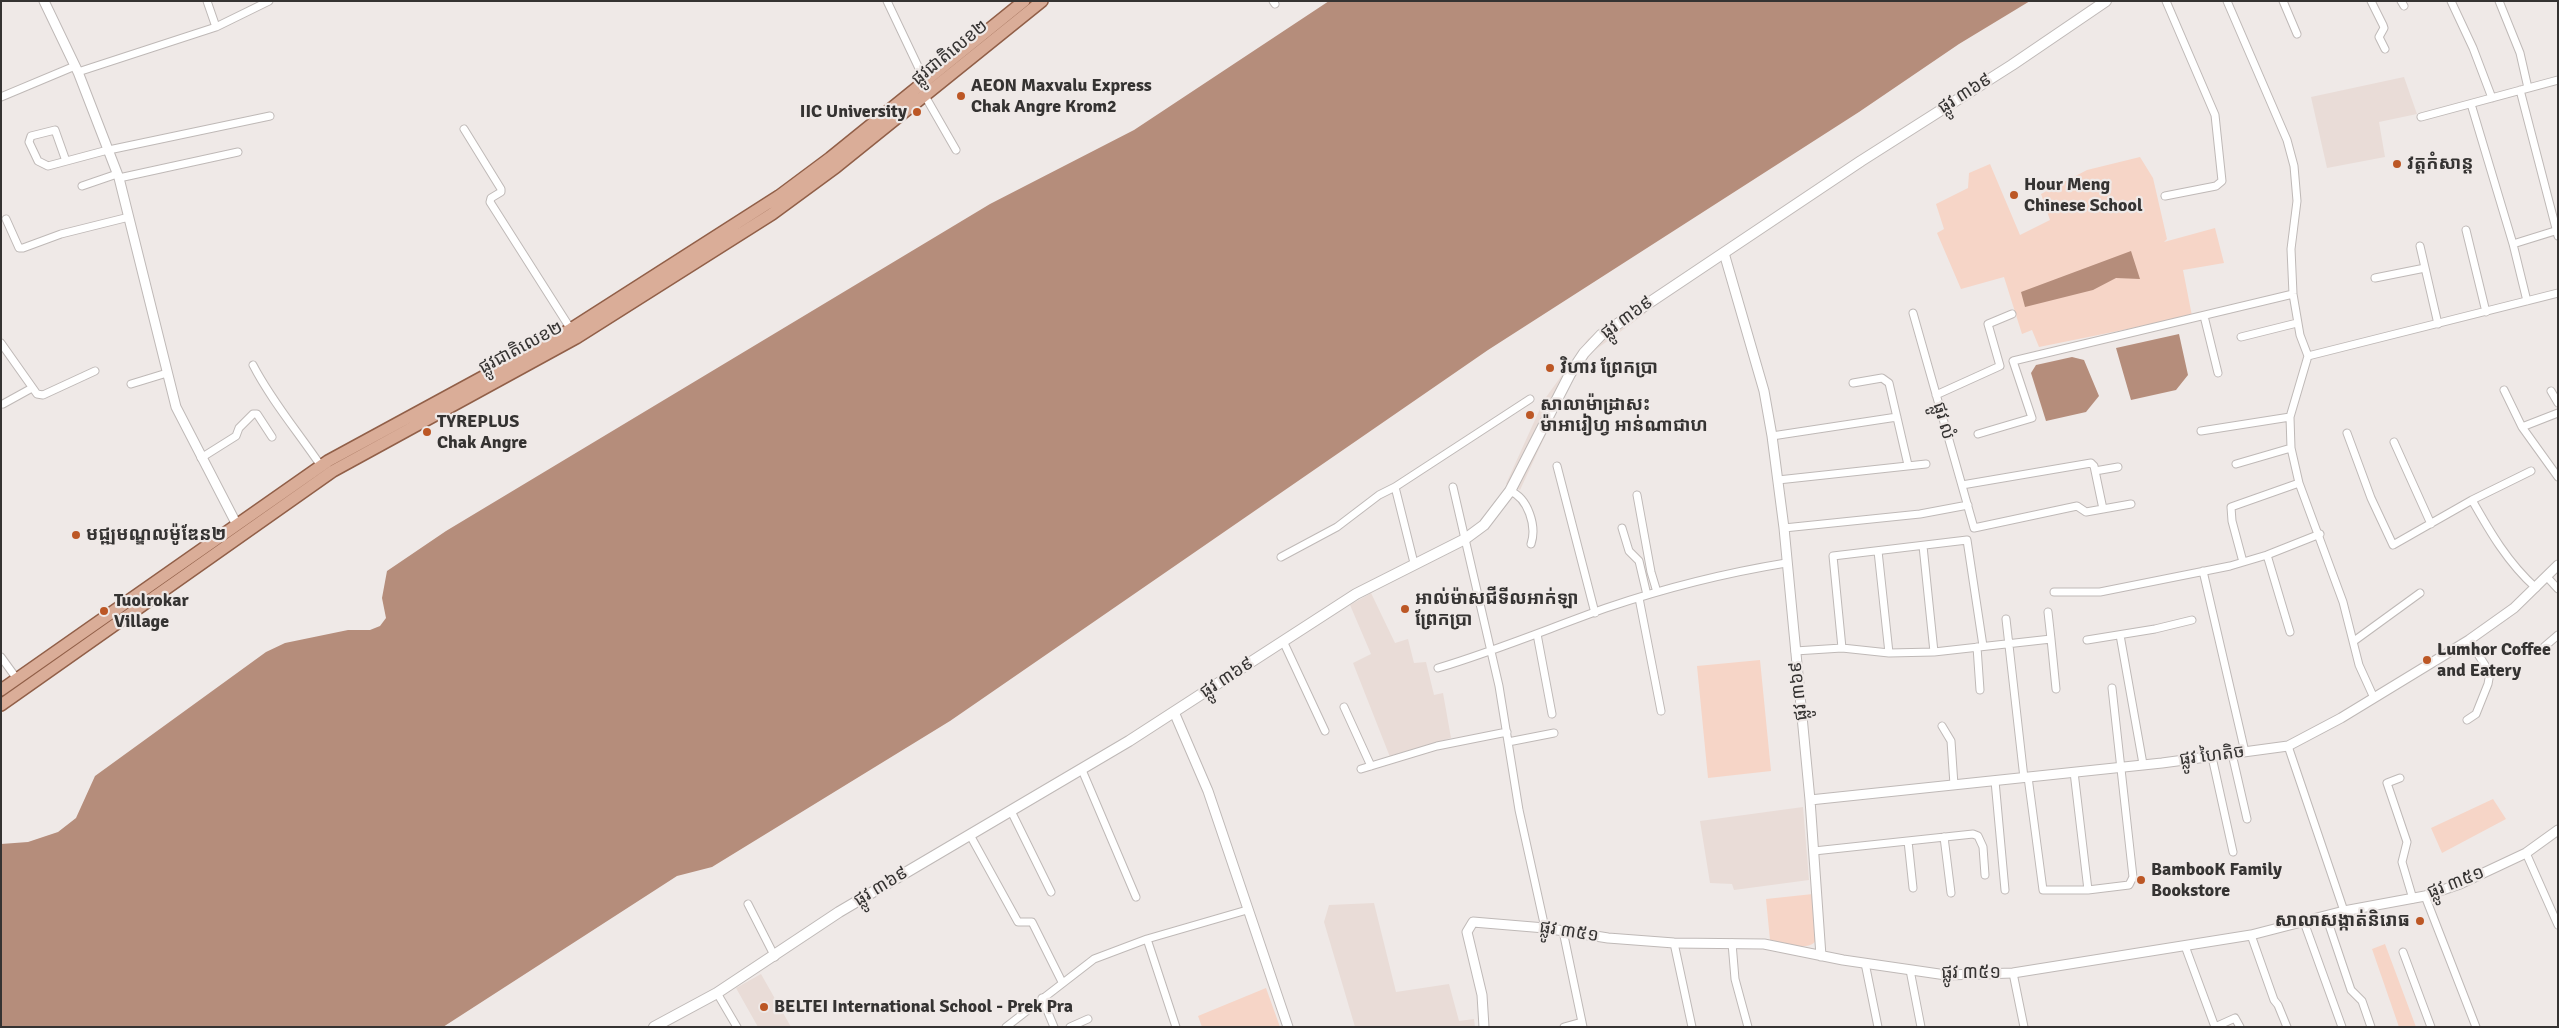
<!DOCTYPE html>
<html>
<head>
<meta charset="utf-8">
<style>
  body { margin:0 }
  #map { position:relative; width:2559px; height:1028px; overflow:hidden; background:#efe9e7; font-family:Signika,sans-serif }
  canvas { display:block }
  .frame { position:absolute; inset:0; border:2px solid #353332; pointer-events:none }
</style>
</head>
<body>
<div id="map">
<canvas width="2559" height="1028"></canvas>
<div class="frame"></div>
</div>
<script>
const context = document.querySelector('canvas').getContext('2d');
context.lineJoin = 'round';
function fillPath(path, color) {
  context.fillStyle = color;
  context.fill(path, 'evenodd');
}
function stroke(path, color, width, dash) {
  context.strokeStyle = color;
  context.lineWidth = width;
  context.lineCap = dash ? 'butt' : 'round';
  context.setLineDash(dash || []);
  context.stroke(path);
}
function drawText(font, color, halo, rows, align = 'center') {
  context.font = font + ' Signika,"Noto Sans Khmer",sans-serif';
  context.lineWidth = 4.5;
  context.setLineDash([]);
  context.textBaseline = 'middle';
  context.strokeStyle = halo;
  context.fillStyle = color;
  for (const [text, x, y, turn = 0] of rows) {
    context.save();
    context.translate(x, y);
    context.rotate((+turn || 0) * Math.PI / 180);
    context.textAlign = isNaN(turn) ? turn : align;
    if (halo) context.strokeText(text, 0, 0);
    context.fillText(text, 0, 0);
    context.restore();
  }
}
const built = new Path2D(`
  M 2404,77 L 2417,114 L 2379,122 L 2385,157 L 2327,168 L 2311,97 Z
  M 1638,301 L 1646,313 L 1591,353 L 1565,393 L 1520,490 L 1506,484 L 1544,400 L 1588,339 Z
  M 1371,593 L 1395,643 L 1408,639 L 1414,663 L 1426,662 L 1434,695 L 1443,693 L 1451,738 L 1390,757 L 1353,663 L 1371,654 L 1350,605 Z
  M 1803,807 L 1809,880 L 1734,890 L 1732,884 L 1710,883 L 1700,821 Z
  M 1374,903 L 1396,992 L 1449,984 L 1459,1021 L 1474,1019 L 1475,1027 L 1355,1027 L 1324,922 L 1329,905 Z
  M 761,974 L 791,1027 L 758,1027 L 736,988 Z`);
const green = new Path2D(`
  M 2140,157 L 2153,178 L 2167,239 L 2164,242 L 2215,228 L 2224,263 L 2183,270 L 2192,316 L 2039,347 L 2032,330 L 2022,334 L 2004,277 L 1961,289 L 1937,233 L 1944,229 L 1936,204 L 1968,188 L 1969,173 L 1990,164 L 2020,235 L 2050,220 L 2041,194 L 2087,170 Z
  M 1760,660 L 1771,771 L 1708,778 L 1697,666 Z
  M 2493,799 L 2506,819 L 2442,853 L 2431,828 Z
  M 1813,894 L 1816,941 C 1806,952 1784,943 1770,940 L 1766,899 Z
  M 2385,944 L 2416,1027 L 2399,1027 L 2372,949 Z
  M 1266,988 L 1280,1027 L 1202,1027 L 1198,1016 Z`);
const water = new Path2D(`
  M 1329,1 L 2030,1 L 1959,44 L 1859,112 L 1488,350 L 950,721 L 712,867 L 677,876 L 443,1027 L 1,1027 L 1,844 L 28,842 L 58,832 L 76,818 L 95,776 L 266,652 L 285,643 L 348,630 L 370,630 L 380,626 L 386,618 L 382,598 L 387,571 L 446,531 L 990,204 L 1134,130 Z
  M 2131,251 L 2140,279 L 2116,278 L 2093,290 L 2025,307 L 2021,292 Z
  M 2179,334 L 2188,375 L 2176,390 L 2131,400 L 2116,348 Z
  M 2072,357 L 2084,360 L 2099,396 L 2086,412 L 2046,421 L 2031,373 L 2036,365 Z`);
const minor = new Path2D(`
  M 207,1 L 216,27
  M 887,1 L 925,81
  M 1273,1 L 1275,4
  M 2227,1 L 2287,140 L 2294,166 L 2297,201 L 2291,249 L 2293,294 L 2300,335 L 2308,356 L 2290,417 L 2291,448 L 2299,483 L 2343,602 L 2359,665 L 2374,698
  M 2283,1 L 2297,34
  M 2371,1 L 2383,25 L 2384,28 L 2379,37 L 2385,49
  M 2401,1 L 2404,6
  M 2451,1 L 2473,48 L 2492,98
  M 2499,1 L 2520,53 L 2528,88
  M 78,72 L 216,27 L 269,1
  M 2520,90 L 2558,236
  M 925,96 L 956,150
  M 1,97 L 75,66
  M 2471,104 L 2513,244 L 2527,301
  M 2421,117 L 2558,80
  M 464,129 L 501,189 L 501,192 L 491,198 L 490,202 L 572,331
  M 66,161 L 55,130 L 31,136 L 29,142 L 38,161 L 48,166 L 104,151 L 270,116
  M 119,178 L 238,152
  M 82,186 L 117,174
  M 2165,196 L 2216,186 L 2222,181 L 2215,115 L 2166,1
  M 6,219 L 19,248 L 23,248 L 61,234 L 129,217
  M 2466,230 L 2486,312
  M 2513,244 L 2558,230
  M 2420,246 L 2438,324
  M 2375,278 L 2425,268
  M 1913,313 L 1974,528 L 2077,506 L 2086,512 L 2131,504
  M 2204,316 L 2218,373
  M 2241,337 L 2297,323
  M 1,343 L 37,394 L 43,395 L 95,371
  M 2308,356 L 2558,293
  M 253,365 C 271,400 298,432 321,466
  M 1853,383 L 1882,378 L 1889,383 L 1908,465
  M 131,384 L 167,373
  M 2504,390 L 2522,427 L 2558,477
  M 2551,391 L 2558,403
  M 1936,395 L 2000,366 L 1988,324 L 2012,314
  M 3,404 L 32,388
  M 2522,427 L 2558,413
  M 2201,431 L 2290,417
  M 2347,433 L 2371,498 L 2393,545 L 2472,500
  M 1978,434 L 2032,418 L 2013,361 L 2293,294
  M 1772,436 L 1897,417
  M 2394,442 L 2431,524
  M 201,458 L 236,436 L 239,428 L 253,414 L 257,414 L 272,437
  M 2236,464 L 2291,448
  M 1557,466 L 1595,613
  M 2095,471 L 2118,467
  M 2531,471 L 2472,500 C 2490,532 2508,563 2536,588
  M 1778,480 L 1926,464
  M 1962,485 L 2091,463 L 2094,466 L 2103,509
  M 1395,487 L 1414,563
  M 1453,487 L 1499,686 L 1519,810 L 1545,928
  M 1510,491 C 1528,498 1537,526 1531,544
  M 1637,495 L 1651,572 L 1657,592
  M 1622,528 L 1629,551 L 1639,561 L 1647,595
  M 1784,528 L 1920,514 L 1968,505
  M 1923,546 L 1934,652
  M 1878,551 L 1889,653
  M 2267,555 L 2290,632
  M 1281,557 L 1337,527 L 1379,495 L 1395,487 L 1530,399
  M 2243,562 L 2232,521 L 2231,507 L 2299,483
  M 2203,571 L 2245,752
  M 2547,577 L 2558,589
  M 2054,592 L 2100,592 L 2230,566 L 2267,555 L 2320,534
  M 1639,598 L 1661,711
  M 2048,612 L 2051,639
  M 2006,619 L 2024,778
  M 1537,634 L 1552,714
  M 2120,635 L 2143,764
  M 2087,640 L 2155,629 L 2192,620
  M 1283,641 L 1325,731
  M 2354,641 L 2420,593
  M 1977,647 L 1980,690
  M 2544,647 L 2558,635
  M 1842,648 L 1833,556 L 1967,540 L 1983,646
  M 1795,651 L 1842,648 L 1889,653 L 1934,652 L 2051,639 L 2056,689
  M 1,657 L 17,679
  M 1438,668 C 1495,651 1550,628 1606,608 C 1665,588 1725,573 1786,563
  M 1344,707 L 1371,766
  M 2467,720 L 2476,714 L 2488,684 L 2490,673 L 2469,640
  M 1942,726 L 1951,741 L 1954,785
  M 1508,742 L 1554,733
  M 2288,746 L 2344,911
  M 2232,754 L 2247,819
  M 2212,757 L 2233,852
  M 1361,769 L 1437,746 L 1507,732
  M 1082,770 L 1136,897
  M 2074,772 L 2088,890
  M 2028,777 L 2043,890 L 2088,890 L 2129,885 L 2133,877 L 2112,688
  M 2400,778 L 2387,783 L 2407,842 L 2402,862 L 2413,899
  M 1995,781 L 2005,890
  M 1011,811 L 1051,892
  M 970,835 L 1018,922 L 1032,922 L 1062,982
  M 1944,837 L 1951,893
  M 1908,841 L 1913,888
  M 1814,851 L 1973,834 L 1978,836 L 1983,847 L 1985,875
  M 2526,853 L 2558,925
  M 2425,896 L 2476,1027
  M 748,904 L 775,957
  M 2326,916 L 2351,990 L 2362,1001 L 2371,1027
  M 2304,922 L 2342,1027
  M 1563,931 L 1583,1027
  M 2251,935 L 2274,1000 L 2278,1005 L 2287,1027
  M 1147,939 L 1176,1027
  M 1674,943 L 1692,1027
  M 1732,943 L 1735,979 L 1748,1027
  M 2185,946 L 2215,1027 L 2235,1018 L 2240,1027
  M 2403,952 L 2431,1027
  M 1865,963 L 1878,1027
  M 1910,970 L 1921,1027
  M 2013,973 L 2024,1027
  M 717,993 L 737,1027
  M 1042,998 L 1054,1027
  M 1006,1027 L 1094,959 L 1147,939 L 1247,910
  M 1070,1027 L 1088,1019
  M 1564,1027 L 1582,1022`);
const tertiary = new Path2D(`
  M 44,1 L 78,72 L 119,178 L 176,407 L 237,525
  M 1724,253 L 1764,391 L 1772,436 L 1784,528 L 1810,800 L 1821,956
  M 1174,712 L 1208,791 L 1288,1027
  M 1810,800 L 2162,763 L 2288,746 L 2341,718 L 2469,640 L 2514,608 L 2558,565
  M 1484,1027 L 1482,995 L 1467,932 L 1473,922 L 1545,928 L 1608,938 L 1674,943 L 1764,944 L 1843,960 L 1946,975 L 2013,973 L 2251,935 L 2344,911 L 2425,896 L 2460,884 L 2526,853 L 2558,830`);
const secondary = new Path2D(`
  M 654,1027 L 717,993 L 839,912 L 1129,741 L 1356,594 L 1465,539 L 1484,525 L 1510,491 L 1570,374 L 1584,353 L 1601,335 L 1861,161 L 2012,65 L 2106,1`);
const primary = new Path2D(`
  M 1,690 L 328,461 L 571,329 L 779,196 L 830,158 L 1024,1
  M 1,705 L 333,471 L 576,338 L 772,214 L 836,167 L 1042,1`);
const markers = [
  [961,96,5,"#bc5725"],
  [917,112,5,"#bc5725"],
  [2397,164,5,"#bc5725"],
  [2014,195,5,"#bc5725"],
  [1550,368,5,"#bc5725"],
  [1530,415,5,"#bc5725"],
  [427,432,5,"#bc5725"],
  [76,535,5,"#bc5725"],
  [1405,609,5,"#bc5725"],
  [104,611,5,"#bc5725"],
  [2427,660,5,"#bc5725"],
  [2141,880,5,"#bc5725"],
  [2420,921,5,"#bc5725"],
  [764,1007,5,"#bc5725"]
];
const streetNames = [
  ["ផ្លូវជាតិលេខ២",950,53,-39],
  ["ផ្លូវ ៣៦៩",1965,94,-32],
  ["ផ្លូវ ៣៦៩",1627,318,-36],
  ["ផ្លូវជាតិលេខ២",521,348,-28],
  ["ផ្លូវ លំ",1943,421,74],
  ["ផ្លូវ ៣៦៩",1227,678,-33],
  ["ផ្លូវ ៣៦៩",1799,691,-96],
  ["ផ្លូវ ហៃតិច",2212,756,-7],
  ["ផ្លូវ ៣៥១",2456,883,-21],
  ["ផ្លូវ ៣៦៩",881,887,-31],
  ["ផ្លូវ ៣៥១",1569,932,9],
  ["ផ្លូវ ៣៥១",1971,973]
];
const poiNames = [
  ["AEON Maxvalu Express",971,86],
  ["Chak Angre Krom2",971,107],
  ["IIC University",907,112,"right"],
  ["វត្តកំសាន្ត",2407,164],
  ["Hour Meng",2024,185],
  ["Chinese School",2024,206],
  ["វិហារ ព្រែកប្រា",1560,368],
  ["សាលាម៉ាដ្រាសះ",1540,405],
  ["ម៉ាអារៀហ្វ អាន់ណាជាហ",1540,426],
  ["TYREPLUS",437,422],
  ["Chak Angre",437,443],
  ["មជ្ឍមណ្ឌលម៉ូឌែន២",86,535],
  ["អាល់ម៉ាសជីទីលអាក់ឡា",1415,599],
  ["ព្រែកប្រា",1415,620],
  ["Tuolrokar",114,601],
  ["Village",114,622],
  ["Lumhor Coffee",2437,650],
  ["and Eatery",2437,671],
  ["BambooK Family",2151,870],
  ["Bookstore",2151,891],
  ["សាលាសង្កាត់និរោធ",2410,921,"right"],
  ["BELTEI International School - Prek Pra",774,1007]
];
fillPath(built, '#e9dcd7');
fillPath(green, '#f6d5c7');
fillPath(water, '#b58d7b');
stroke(minor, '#bfb9b7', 9);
stroke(tertiary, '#bfb9b7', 11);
stroke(secondary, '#bfb9b7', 12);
stroke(primary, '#915f48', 14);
stroke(minor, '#fff', 7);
stroke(tertiary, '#fff', 9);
stroke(secondary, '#fff', 10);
stroke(primary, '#daad98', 11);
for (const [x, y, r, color] of markers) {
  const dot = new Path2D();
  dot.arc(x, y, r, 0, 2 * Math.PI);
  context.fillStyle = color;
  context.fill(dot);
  stroke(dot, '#efe9e7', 2);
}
drawText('18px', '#353332', '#efe9e7', streetNames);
drawText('bold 18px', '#353332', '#efe9e7', poiNames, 'left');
</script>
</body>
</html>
